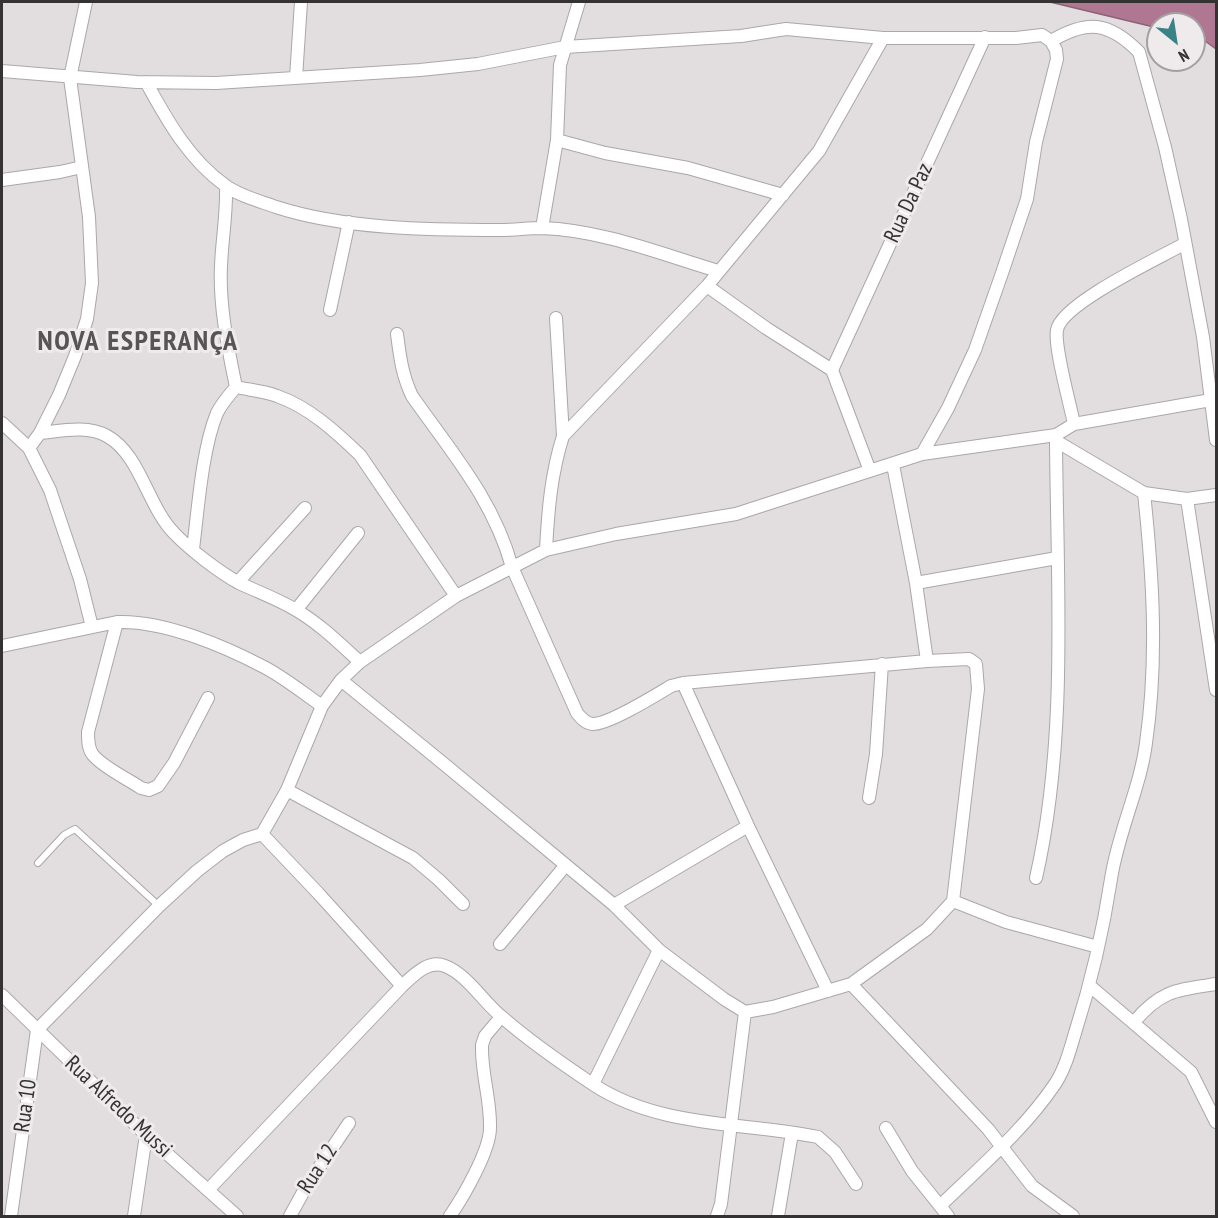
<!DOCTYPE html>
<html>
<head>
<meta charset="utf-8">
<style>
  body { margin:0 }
  #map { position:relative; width:1218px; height:1218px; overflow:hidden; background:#e2dddf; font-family:"PT Sans Narrow",sans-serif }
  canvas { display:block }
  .frame { position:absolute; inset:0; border:3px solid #343233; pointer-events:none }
  .north { position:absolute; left:1146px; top:12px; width:60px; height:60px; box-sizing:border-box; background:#efeaec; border:2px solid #a4a0a2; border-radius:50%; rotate:150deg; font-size:16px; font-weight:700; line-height:24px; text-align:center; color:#343233 }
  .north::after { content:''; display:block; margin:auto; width:21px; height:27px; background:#398285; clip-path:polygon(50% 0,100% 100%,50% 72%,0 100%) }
</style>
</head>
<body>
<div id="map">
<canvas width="1218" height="1218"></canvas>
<div class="frame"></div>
<div class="north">N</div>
</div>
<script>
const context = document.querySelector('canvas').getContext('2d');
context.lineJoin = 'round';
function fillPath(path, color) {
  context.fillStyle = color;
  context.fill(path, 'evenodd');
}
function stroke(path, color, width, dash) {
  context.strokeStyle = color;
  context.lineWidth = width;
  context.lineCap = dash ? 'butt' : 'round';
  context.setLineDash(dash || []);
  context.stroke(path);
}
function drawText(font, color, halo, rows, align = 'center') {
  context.font = font + ' "PT Sans Narrow",sans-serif';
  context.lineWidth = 6;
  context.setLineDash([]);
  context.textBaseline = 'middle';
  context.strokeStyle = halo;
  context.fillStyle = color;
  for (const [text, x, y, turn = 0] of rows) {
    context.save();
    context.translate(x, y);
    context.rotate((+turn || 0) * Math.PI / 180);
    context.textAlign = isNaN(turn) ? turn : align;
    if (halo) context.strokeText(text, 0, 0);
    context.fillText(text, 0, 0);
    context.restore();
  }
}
const water = new Path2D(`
  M 1050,2 L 1216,2 L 1216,49 L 1201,38 L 1194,36 L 1194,24 L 1158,24 L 1158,28 Z`);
const service = new Path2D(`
  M 38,863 L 64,835 L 75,829 L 159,906`);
const minor = new Path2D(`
  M 1051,41 C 1087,20 1108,21 1139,52 L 1165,147 L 1181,219 L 1203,337 L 1216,440
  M 2,71 L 137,82 L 216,83 L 420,70 L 478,64 L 565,47 L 741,36 L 786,29 L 883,38 L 1016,38 L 1042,35 L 1051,41 L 1056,50 L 1057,59 L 1036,142 L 1027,199 L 1001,276 L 975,350 L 948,408 L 922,454
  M 296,78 L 301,2
  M 146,82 C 167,120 189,160 226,186 C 240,196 259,201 276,207 C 344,229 429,230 501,230 C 515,230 528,228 542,228 C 602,230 661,254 718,271
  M 557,140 L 605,153 L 688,168 L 783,195
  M 2,180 L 60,172 L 82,167
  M 542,228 L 557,140 L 560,65 L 579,2
  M 707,286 L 766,328 L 832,370 L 870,471
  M 330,310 L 349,222
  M 556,318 L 563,436
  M 397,334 C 400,357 402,375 412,396 C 452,453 493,499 512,567 L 577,713 C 581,718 585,723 592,724 C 608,725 656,695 671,686 L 683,683 L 927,661 L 969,659 L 976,664 L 978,689 L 953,901 L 927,929 L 851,984
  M 832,370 L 985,37
  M 236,387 C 250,390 264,391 277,396 C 309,407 336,432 360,455 L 456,596
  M 2,423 L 29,448 L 50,490 L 80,579 L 92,627
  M 1074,424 C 1070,403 1054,348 1057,330 C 1061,304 1159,258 1184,244
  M 40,433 C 61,431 87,425 107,436 C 140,454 148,507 174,533 C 189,549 219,572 239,583 C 258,592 278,599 296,610 C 320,624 340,644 360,662
  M 1056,435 L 1074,424 L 1211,400
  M 29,448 L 40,433 L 59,395 L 75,356 L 87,319 L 92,283 L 89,217 L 70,78 L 86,2
  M 893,465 L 916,583 L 927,661
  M 1187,499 L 1216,690
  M 193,549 C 198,510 202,449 217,413 C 222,403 229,395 236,387 C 228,348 219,306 221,266 C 222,239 227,213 226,186
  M 546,550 C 548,511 551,474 563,436 L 707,286 L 819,151 L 883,38
  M 238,582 L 305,508
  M 916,583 L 1057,558
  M 296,610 L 358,533
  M 117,622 L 88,732 C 88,740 88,749 93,755 C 104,768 128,779 141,788 L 149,790 L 158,786 L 174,763 L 208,698
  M 2,646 L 117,622 C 163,620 224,646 264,667 C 285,678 303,693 322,706
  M 341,680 L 444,764 L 614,905 L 659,950 L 724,999 L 745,1012 L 773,1007 L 851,984 L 988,1129 L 1032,1186 L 1073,1216
  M 683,683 L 748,826 L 828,991
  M 287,790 L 413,858 L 439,880 L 463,904
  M 869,798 L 876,754 L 882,664
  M 262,834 L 318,893 L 402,986
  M 1036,878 C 1068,738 1057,584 1056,441
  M 953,901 L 1006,922 L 1098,947
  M 614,905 L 748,826
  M 500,944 L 565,866
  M 1090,986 L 1191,1072 L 1216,1122
  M 2,995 L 146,1135 L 237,1216
  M 1134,1022 C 1161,990 1177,990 1216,984
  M 593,1084 L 659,950
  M 886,1128 L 912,1171 L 948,1216
  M 209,1189 L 402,986 C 413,976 428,959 445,966 C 468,975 483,1002 502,1017 C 528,1040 564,1065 594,1085 C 660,1128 743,1122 818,1137 L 835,1152 L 856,1184
  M 940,1206 C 979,1168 1024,1130 1055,1084 C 1065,1069 1070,1050 1075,1033 C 1091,983 1103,931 1111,879 C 1118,832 1140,789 1146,743 C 1158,660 1153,577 1144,493
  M 11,1216 L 37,1030 L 159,906 L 197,871 L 223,851 L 243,840 L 262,834 L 287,790 L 322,706 L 341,680 L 360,662 L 456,596 L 546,550 L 616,534 L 736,514 L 922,454 L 1056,435 L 1056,441 L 1144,493 L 1187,499 L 1216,495
  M 134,1216 L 146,1135
  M 290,1216 L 306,1187 L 349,1123
  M 450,1216 C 463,1197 490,1151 490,1128 C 491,1100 481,1073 482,1045 L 485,1036 L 501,1017
  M 717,1216 L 721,1204 L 745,1012
  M 778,1216 L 792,1133`);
const streetNames = [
  ["Rua Da Paz",909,203,-65],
  ["Rua 10",26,1106,-82],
  ["Rua Alfredo Mussi",118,1107,43],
  ["Rua 12",318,1169,-57]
];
const districtNames = [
  ["NOVA ESPERANÇA",138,342]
];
fillPath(water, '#b07793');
stroke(water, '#8b6276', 1.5);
stroke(service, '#aca7a9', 8);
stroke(minor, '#aca7a9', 14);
stroke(service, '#fff', 6);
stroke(minor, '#fff', 12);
drawText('22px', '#343233', '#efeaec', streetNames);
context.letterSpacing = '1.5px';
drawText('bold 28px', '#585456', '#efeaec', districtNames);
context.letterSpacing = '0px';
</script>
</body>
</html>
